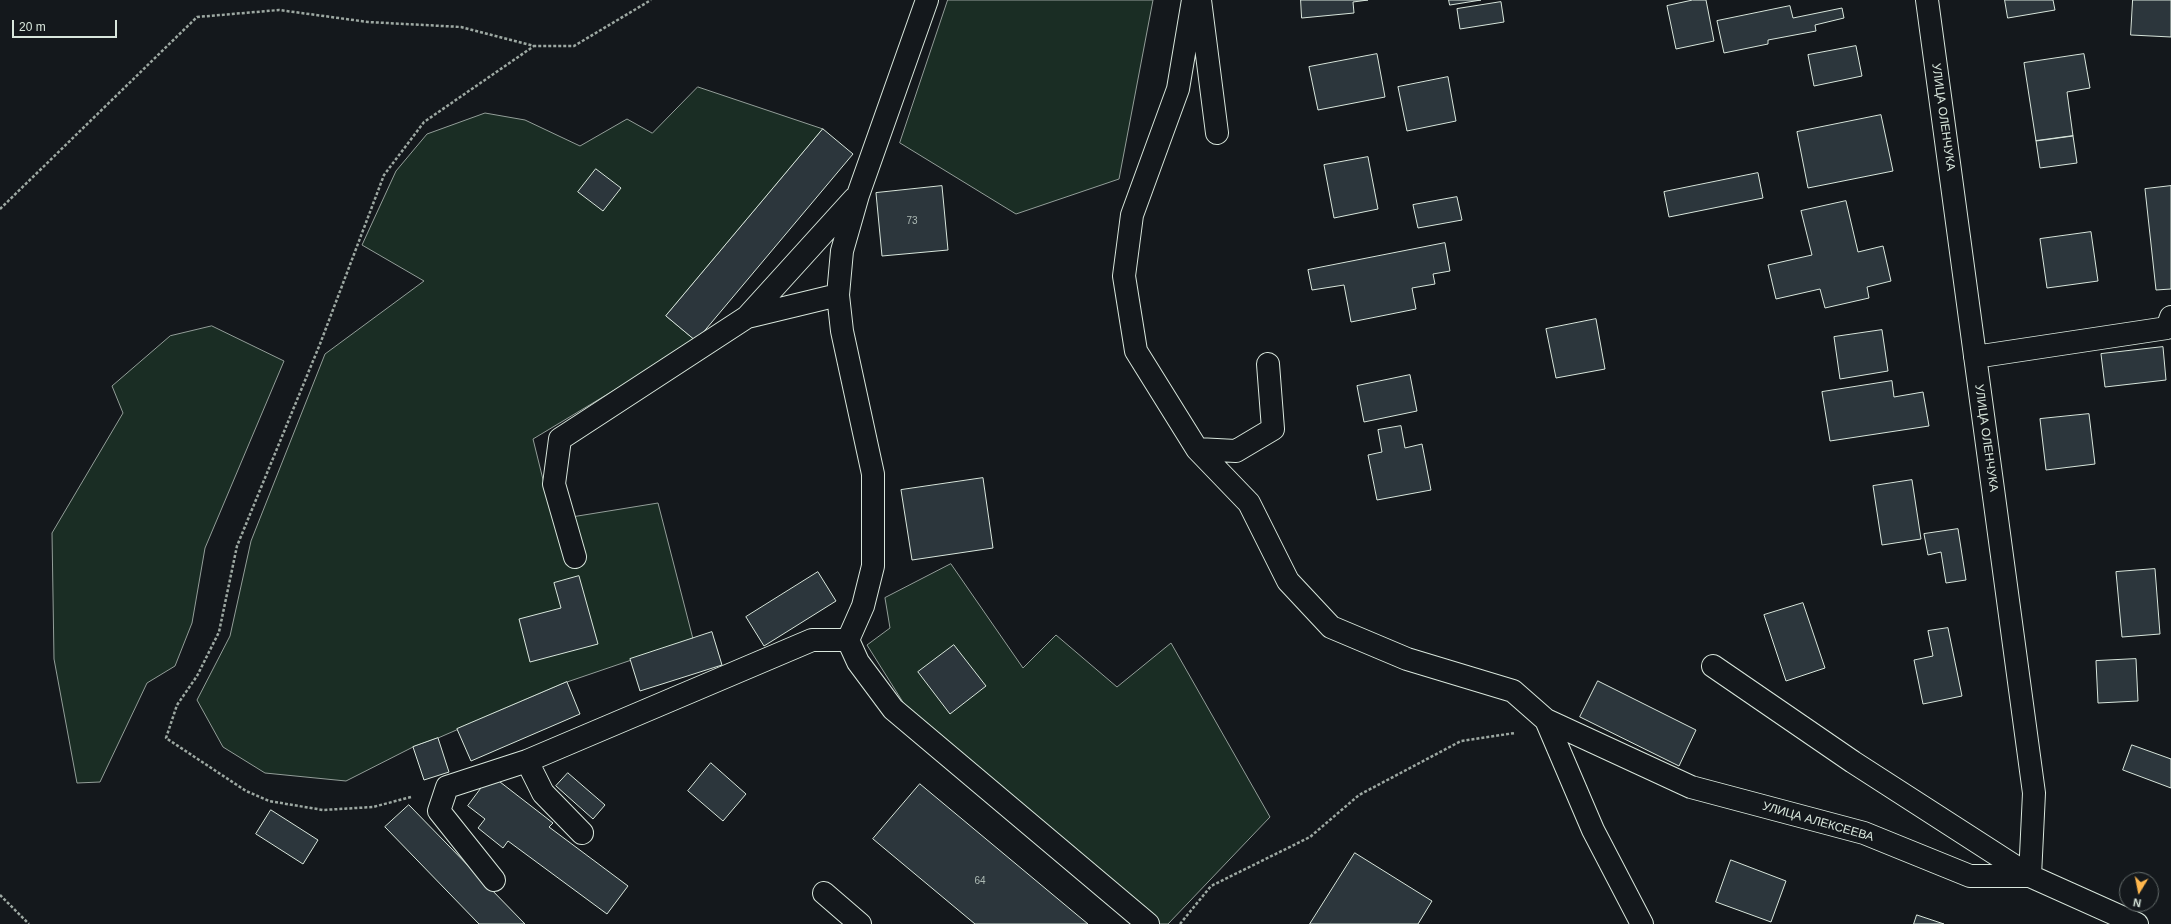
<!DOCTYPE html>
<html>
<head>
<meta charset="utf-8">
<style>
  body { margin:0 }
  #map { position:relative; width:2171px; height:924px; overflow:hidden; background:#14181c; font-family:Helvetica,sans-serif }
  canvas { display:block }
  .north { position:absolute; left:2119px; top:872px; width:40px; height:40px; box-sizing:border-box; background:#14181c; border:1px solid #626a69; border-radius:50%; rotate:190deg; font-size:11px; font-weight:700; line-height:16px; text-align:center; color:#d8e6dc }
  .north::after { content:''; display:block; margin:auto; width:14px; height:18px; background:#ffb74d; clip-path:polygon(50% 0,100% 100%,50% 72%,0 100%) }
  .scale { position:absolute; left:12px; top:20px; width:105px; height:18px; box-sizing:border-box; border:2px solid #d8e6dc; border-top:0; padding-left:5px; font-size:12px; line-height:14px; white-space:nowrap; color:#d8e6dc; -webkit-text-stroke:3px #14181c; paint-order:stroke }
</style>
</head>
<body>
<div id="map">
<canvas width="2171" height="924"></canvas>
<div class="north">N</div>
<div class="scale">20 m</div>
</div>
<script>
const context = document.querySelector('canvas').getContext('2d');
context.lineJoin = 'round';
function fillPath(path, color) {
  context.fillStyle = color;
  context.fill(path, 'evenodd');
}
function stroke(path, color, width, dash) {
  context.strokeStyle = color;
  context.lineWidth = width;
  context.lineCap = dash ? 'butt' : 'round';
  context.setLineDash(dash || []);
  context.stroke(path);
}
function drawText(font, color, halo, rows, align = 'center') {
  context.font = font + ' Helvetica,sans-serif';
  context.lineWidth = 3;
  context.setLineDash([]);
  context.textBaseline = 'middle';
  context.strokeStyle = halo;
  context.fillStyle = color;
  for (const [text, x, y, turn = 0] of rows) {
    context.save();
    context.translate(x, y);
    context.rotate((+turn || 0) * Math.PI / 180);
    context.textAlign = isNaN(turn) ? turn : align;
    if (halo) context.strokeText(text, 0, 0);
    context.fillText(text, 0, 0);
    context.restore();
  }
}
const green = new Path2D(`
  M 948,0 L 1153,0 L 1119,179 L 1016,214 L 900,143 Z
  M 698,87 L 823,129 L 666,316 L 696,341 L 533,439 L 553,520 L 658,503 L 693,639 L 567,682 L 438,738 L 413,747 L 346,781 L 265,773 L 223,747 L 197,700 L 230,636 L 251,541 L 325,354 L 424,281 L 362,245 L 396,171 L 427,134 L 485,113 L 525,120 L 580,146 L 627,119 L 652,133 Z
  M 212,326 L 284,361 L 205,548 L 192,623 L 175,666 L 147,683 L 100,782 L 77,783 L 54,659 L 52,533 L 123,413 L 112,386 L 170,336 Z
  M 951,564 L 1023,668 L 1056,635 L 1117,687 L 1171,643 L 1270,817 L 1168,924 L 1159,924 L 948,741 L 906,707 L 867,645 L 890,628 L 885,598 Z`);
const building = new Path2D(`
  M 1301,0 L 1368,0 L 1353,2 L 1354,13 L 1302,18 Z
  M 1449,0 L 1481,0 L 1450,5 Z
  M 1693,0 L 1706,0 L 1714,41 L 1676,49 L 1667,6 Z
  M 2005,0 L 2053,0 L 2055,10 L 2008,18 Z
  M 2133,0 L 2171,0 L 2171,37 L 2131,35 Z
  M 1501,2 L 1504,22 L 1460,29 L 1457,9 Z
  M 1790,6 L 1793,18 L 1842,8 L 1844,18 L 1815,25 L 1816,31 L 1768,40 L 1768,44 L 1724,53 L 1717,21 Z
  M 1856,46 L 1862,76 L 1814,86 L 1808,55 Z
  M 1377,54 L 1385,97 L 1318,110 L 1309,67 Z
  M 2084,54 L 2090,88 L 2067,92 L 2073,136 L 2036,141 L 2024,63 Z
  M 1448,77 L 1456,121 L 1407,131 L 1398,87 Z
  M 1881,115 L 1893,171 L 1808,188 L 1797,132 Z
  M 823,129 L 853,154 L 696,341 L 666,316 Z
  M 2073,136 L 2077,163 L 2040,168 L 2036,141 Z
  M 1368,157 L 1378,209 L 1334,218 L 1324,165 Z
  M 596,169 L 621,188 L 603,211 L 578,192 Z
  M 1758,173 L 1763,198 L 1669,217 L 1664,192 Z
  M 942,186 L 948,250 L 882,256 L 876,193 Z
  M 2171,186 L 2171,289 L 2156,290 L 2145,189 Z
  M 1457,197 L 1462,220 L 1418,228 L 1413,205 Z
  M 1846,201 L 1858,252 L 1883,246 L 1891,281 L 1867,287 L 1869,298 L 1825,308 L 1820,289 L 1776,299 L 1768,265 L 1812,255 L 1801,211 Z
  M 2091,232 L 2098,281 L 2047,288 L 2040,239 Z
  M 1445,243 L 1450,271 L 1433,274 L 1435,284 L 1412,288 L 1416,309 L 1351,322 L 1344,285 L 1312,290 L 1308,270 Z
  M 1596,319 L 1605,369 L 1556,378 L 1546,329 Z
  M 1882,330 L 1888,371 L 1840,379 L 1834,337 Z
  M 2163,347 L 2166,380 L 2105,387 L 2101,354 Z
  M 1410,375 L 1417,411 L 1364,422 L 1357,386 Z
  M 1892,381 L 1894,397 L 1923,392 L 1929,426 L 1830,441 L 1822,392 Z
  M 2089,414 L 2095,464 L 2046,470 L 2040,419 Z
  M 1401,426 L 1405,448 L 1422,444 L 1431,490 L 1377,500 L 1368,455 L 1382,452 L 1378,430 Z
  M 983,478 L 993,548 L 912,560 L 901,490 Z
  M 1912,480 L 1921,539 L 1882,545 L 1873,486 Z
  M 1958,529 L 1966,580 L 1946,583 L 1941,552 L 1928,555 L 1924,534 Z
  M 2155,569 L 2160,634 L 2122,637 L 2116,572 Z
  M 818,572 L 836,601 L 764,646 L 746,617 Z
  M 579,576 L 598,644 L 530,662 L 519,619 L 561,608 L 554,583 Z
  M 1803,603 L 1825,668 L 1786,681 L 1764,615 Z
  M 1948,628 L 1962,696 L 1923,704 L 1914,660 L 1933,656 L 1928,631 Z
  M 712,632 L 722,665 L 640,691 L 630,659 Z
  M 954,645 L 986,686 L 950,714 L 918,672 Z
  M 2136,659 L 2138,701 L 2098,703 L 2096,661 Z
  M 1598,681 L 1696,730 L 1679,766 L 1580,717 Z
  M 567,682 L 580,714 L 471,761 L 457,729 Z
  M 438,738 L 449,772 L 424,780 L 413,747 Z
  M 2132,745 L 2171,759 L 2171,788 L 2123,770 Z
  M 711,763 L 746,794 L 723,821 L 688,791 Z
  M 568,773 L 605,805 L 593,819 L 556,786 Z
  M 491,775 L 553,823 L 549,827 L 628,886 L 607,914 L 508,841 L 503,848 L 478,828 L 485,819 L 468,806 Z
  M 920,784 L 1088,924 L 975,924 L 873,839 Z
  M 409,805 L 525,924 L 479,924 L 385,827 Z
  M 271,810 L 318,840 L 303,864 L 256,834 Z
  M 1355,853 L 1432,901 L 1418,924 L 1310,924 Z
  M 1731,860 L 1786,881 L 1771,922 L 1716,902 Z
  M 1917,915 L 1944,924 L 1914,924 Z`);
const path = new Path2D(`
  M 0,209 L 197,17 L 279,10 L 368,22 L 461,27 L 534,46 L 574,46 L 651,0
  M 411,797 L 373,807 L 323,810 L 269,801 L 246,791 L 166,738 L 177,705 L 197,676 L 219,632 L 237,546 L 320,344 L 384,175 L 424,122 L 534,46
  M 0,895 L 29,924
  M 1180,924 L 1211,886 L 1310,837 L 1359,795 L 1461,741 L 1515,733`);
const minor = new Path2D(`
  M 927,0 L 858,195 L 842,251 L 838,295 L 842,331 L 873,474 L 873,566 L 863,606 L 848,640 L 858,662 L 893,709 L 1148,924
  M 1193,0 L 1178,89 L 1132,215 L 1124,276 L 1136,351 L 1197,449 L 1249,503 L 1288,581 L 1331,627 L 1407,659 L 1513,691 L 1546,720 L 1691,787 L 1864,833 L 1970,876 L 2030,876 L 2137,924
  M 1200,0 L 1217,133
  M 1927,0 L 2034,793 L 2030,876
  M 747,317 L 854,199
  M 1975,357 L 2167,328 L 2171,317
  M 1197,449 L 1236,451 L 1273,429 L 1268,364
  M 575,557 L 554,484 L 560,439 L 747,317 L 838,295
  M 1713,666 L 1853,762 L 2030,876
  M 1546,720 L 1593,830 L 1642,924
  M 527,761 L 543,793 L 582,833
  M 494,880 L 439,811 L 447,787 L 527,761 L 812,640 L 848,640
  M 824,893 L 860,924`);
const numberNames = [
  ["73",912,221],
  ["64",980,881]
];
const streetNames = [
  ["УЛИЦА ОЛЕНЧУКА",1943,117,82],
  ["УЛИЦА ОЛЕНЧУКА",1986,438,82],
  ["УЛИЦА АЛЕКСЕЕВА",1818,822,16]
];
fillPath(green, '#1a2d24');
stroke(green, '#939e99', 1);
fillPath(building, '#2c363c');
stroke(building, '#d8e6dc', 1);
stroke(minor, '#d8e6dc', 24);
stroke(path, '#9da8a2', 2.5, [3, 2]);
stroke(minor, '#14181c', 22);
drawText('10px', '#adbab4', null, numberNames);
drawText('12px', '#d8e6dc', '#14181c', streetNames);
</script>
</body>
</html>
